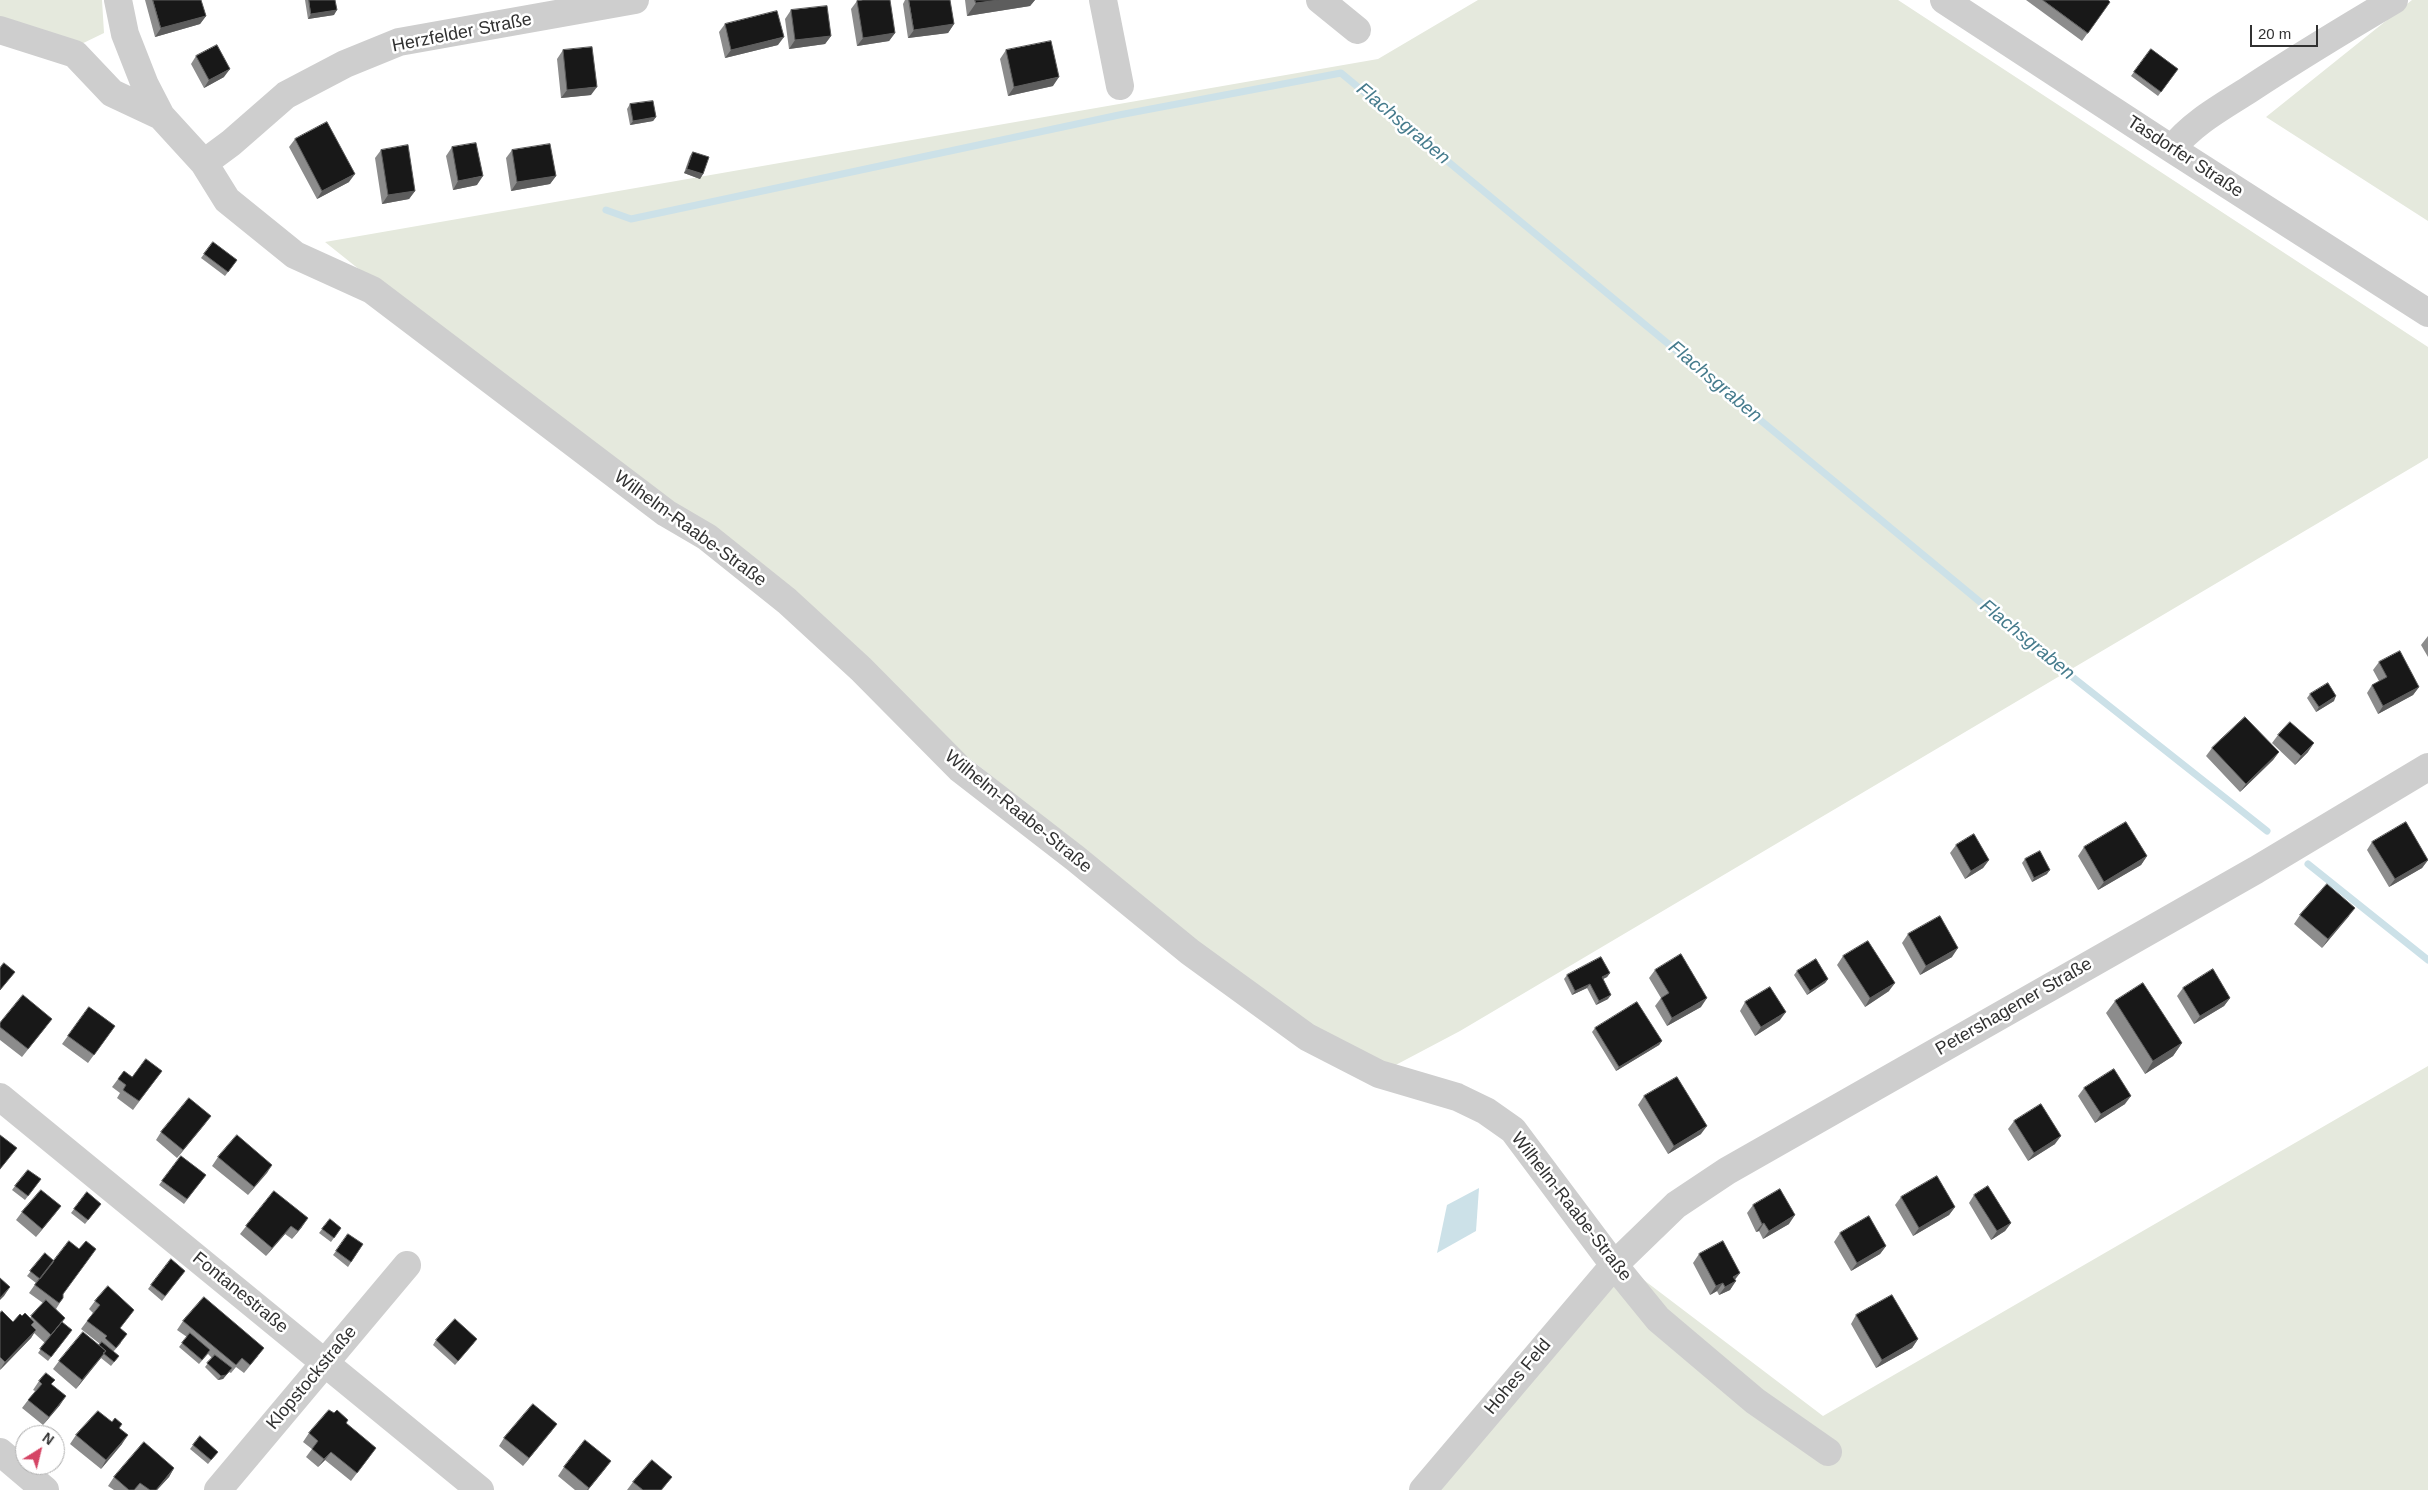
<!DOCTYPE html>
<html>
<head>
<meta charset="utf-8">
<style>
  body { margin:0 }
  #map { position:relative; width:2428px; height:1490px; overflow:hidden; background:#fff; font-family:Helvetica,sans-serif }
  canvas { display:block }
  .north { position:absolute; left:15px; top:1425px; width:50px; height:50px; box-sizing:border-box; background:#fff; border:1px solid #adadad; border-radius:50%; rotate:36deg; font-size:14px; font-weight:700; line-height:20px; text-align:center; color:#313131 }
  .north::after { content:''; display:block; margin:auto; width:18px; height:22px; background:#d54565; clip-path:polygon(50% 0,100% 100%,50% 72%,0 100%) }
  .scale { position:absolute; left:2250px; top:25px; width:68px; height:22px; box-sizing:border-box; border:2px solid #313131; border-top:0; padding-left:6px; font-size:15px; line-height:18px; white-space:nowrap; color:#313131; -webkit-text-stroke:4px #fff; paint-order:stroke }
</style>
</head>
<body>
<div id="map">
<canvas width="2428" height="1490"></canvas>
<div class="north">N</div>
<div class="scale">20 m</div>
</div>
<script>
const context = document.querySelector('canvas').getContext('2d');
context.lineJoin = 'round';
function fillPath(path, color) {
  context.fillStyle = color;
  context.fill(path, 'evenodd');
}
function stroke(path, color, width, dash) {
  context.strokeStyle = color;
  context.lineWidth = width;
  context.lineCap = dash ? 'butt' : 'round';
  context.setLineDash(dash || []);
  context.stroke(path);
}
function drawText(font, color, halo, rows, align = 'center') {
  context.font = font + ' Helvetica,sans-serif';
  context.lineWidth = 5;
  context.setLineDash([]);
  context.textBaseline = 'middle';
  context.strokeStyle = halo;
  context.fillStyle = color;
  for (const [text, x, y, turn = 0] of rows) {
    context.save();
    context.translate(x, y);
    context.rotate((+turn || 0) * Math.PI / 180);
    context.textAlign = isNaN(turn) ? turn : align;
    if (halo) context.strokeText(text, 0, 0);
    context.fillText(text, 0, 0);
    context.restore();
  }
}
const green = new Path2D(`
  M 0,0 L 102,0 L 104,33 L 71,49 L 0,25 Z
  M 1478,0 L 1898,0 L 2428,347 L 2428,458 L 1460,1031 L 1390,1068 L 1311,1032 L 325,242 L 1378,59 Z
  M 2412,0 L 2428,0 L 2428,221 L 2266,117 Z
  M 2428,1066 L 2428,1490 L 1437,1490 L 1628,1268 L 1823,1416 Z`);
const water = new Path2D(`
  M 1479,1188 L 1476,1231 L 1437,1253 L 1447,1205 Z`);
const stream = new Path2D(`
  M 606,210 L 631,219 L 1119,115 L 1341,73 L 2032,645 L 2267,831
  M 2308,864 L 2428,960`);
const minor = new Path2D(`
  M 118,0 L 125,34 L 145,85 L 161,116 L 204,163 L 227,200 L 295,255 L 372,290 L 666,513 L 707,537 L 787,601 L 861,669 L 960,769 L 1075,858 L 1190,952 L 1307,1037 L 1379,1074 L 1457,1097 L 1486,1111 L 1513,1130 L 1614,1265 L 1658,1319 L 1755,1401 L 1828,1452
  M 1103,0 L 1120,86
  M 1320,0 L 1357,30
  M 1944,0 L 2172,149 L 2428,313
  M 0,30 L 75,54 L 112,93 L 161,116
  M 2172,149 C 2192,123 2222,107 2250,89 C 2297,58 2345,29 2394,0
  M 204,163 L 231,143 L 286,95 L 345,64 L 399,42 L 635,0
  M 0,1097 L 480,1490
  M 0,1452 L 45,1490
  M 218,1490 L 407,1265
  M 1423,1490 L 1614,1265 L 1676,1205 L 1727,1171 L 2256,870 L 2428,767`);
const wall = new Path2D(`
  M 145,0 L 201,0 L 206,16 L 200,24 L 155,37 Z
  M 305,0 L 335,0 L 334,15 L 308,19 Z
  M 905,0 L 950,0 L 954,24 L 948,33 L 908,38 L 903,4 Z
  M 965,0 L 1035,0 L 1030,6 L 967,16 Z
  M 2026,0 L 2108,0 L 2110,2 L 2082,41 Z
  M 857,1 L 895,33 L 889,41 L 857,46 L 851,9 Z
  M 791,10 L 831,36 L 825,44 L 789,49 L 785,19 Z
  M 725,24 L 778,45 L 725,58 L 719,32 Z
  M 2151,49 L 2178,69 L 2158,96 L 2131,76 Z
  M 563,50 L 591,95 L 561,98 L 557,59 Z
  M 1006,50 L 1053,86 L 1008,96 L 1000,59 Z
  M 196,56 L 224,77 L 204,88 L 191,64 Z
  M 630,104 L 656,117 L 653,121 L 630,125 L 627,109 Z
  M 295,139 L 349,182 L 317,199 L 289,147 Z
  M 452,147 L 477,185 L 453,190 L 446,156 Z
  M 381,150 L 415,191 L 409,199 L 382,204 L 375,158 Z
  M 512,150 L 556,176 L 550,184 L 511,191 L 506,158 Z
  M 693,152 L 703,174 L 700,179 L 684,173 L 690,156 Z
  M 204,254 L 237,260 L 225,276 L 201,258 Z
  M 2428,636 L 2428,657 L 2421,645 Z
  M 2379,662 L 2419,687 L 2413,695 L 2378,714 L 2367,693 L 2372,685 L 2379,681 L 2373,670 Z
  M 2310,694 L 2334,701 L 2316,712 L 2307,698 Z
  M 2278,735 L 2308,752 L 2295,765 L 2272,743 Z
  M 2212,748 L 2279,752 L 2273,760 L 2240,792 L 2206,756 Z
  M 2372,842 L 2428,860 L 2422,868 L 2389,887 L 2367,850 Z
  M 1956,845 L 1989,860 L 1983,868 L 1965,879 L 1950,853 Z
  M 2084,847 L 2147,856 L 2141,865 L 2098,890 L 2078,856 Z
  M 2025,859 L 2047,874 L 2032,882 L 2022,863 Z
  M 2300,915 L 2349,916 L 2322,948 L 2294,924 Z
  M 1908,934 L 1952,957 L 1920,975 L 1902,943 Z
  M 1843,956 L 1889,991 L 1865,1007 L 1837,965 Z
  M 1655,970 L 1701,1007 L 1667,1026 L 1655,1006 L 1661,998 L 1649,978 Z
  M 1797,971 L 1828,979 L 1825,983 L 1807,995 L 1794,975 Z
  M 1610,973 L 1607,977 L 1603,979 L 1608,999 L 1596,1005 L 1587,988 L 1572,995 L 1564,979 L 1567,975 Z
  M 2183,988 L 2230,998 L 2224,1006 L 2194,1024 L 2177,996 Z
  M 2115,1001 L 2182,1043 L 2173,1056 L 2145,1074 L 2106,1013 Z
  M 1745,1002 L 1780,1020 L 1755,1036 L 1740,1011 Z
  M 89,1007 L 115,1026 L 88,1063 L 62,1044 Z
  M 0,1023 L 46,1027 L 22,1057 L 0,1040 Z
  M 1595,1028 L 1662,1041 L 1659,1045 L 1616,1071 L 1592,1032 Z
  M 124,1071 L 132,1077 L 162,1071 L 133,1110 L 117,1098 L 120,1093 L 112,1087 Z
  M 2084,1088 L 2125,1104 L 2095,1123 L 2078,1096 Z
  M 1644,1096 L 1701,1134 L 1668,1154 L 1638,1105 Z
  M 2014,1121 L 2055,1144 L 2028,1161 L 2008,1129 Z
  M 205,1124 L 177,1158 L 156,1140 L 161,1132 Z
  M 181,1156 L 206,1175 L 184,1204 L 159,1185 Z
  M 218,1157 L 272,1165 L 248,1195 L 212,1166 Z
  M 41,1179 L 25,1200 L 12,1190 L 15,1186 Z
  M 274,1191 L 302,1227 L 292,1239 L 285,1234 L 266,1256 L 240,1234 Z
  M 87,1192 L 101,1204 L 85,1224 L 71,1213 Z
  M 1974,1195 L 2011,1223 L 2005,1231 L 1991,1240 L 1969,1203 Z
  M 1901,1197 L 1955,1207 L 1949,1215 L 1913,1236 L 1895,1205 Z
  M 1753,1205 L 1789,1224 L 1763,1239 L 1759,1231 L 1756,1232 L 1747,1213 Z
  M 61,1206 L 36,1237 L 16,1220 L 22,1212 Z
  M 330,1219 L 341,1228 L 331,1242 L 319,1233 Z
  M 1840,1233 L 1886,1246 L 1880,1254 L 1851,1271 L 1834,1242 Z
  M 363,1244 L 348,1267 L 333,1255 L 336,1251 Z
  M 45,1253 L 63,1294 L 63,1298 L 56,1309 L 69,1334 L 48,1361 L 38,1353 L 45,1343 L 34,1333 L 31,1338 L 0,1370 L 0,1313 L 13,1322 L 22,1316 L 30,1318 L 43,1303 L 29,1293 L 36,1283 L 27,1276 Z
  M 1699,1254 L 1735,1281 L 1730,1290 L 1719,1295 L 1717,1291 L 1710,1295 L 1693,1263 Z
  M 185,1271 L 162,1301 L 148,1289 L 151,1285 Z
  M 95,1301 L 134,1310 L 120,1328 L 121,1343 L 113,1352 L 119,1356 L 111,1366 L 101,1358 L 76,1389 L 53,1369 L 59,1361 L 99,1345 L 100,1344 L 81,1329 L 93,1313 L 89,1309 Z
  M 1856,1315 L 1918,1339 L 1912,1348 L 1876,1368 L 1851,1324 Z
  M 183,1321 L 258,1356 L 244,1373 L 236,1367 L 231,1373 L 229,1372 L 223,1379 L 218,1380 L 205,1367 L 212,1358 L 208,1354 L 199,1364 L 179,1347 L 187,1337 L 177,1330 Z
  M 436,1340 L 474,1343 L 455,1365 L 433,1345 Z
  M 39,1381 L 51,1385 L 60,1405 L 43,1425 L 22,1408 L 35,1391 L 33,1390 Z
  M 346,1423 L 370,1456 L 351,1481 L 325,1460 L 318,1467 L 306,1457 L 312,1449 L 303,1442 L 309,1433 Z
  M 557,1424 L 523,1466 L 499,1446 L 504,1438 Z
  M 119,1428 L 122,1444 L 101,1469 L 70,1444 L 76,1435 Z
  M 193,1445 L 218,1452 L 208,1464 L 190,1449 Z
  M 564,1467 L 605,1469 L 588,1490 L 575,1490 L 558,1476 Z
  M 174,1468 L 169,1477 L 157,1490 L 114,1490 L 108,1486 L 114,1477 Z
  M 672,1477 L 662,1490 L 627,1490 L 633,1482 Z`);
const shadedWall = new Path2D(`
  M 999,0 L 1035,0 L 1030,6 L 967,16 L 976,3 Z
  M 337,10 L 334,15 L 308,19 L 311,14 Z
  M 206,16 L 200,24 L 155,37 L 161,28 Z
  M 954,24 L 948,33 L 908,38 L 914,30 Z
  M 895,33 L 889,41 L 857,46 L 863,38 Z
  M 831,36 L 825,44 L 789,49 L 795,40 Z
  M 784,37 L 778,45 L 725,58 L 731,50 Z
  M 230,69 L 224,77 L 204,88 L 209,80 Z
  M 1059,77 L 1053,86 L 1008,96 L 1014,87 Z
  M 597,87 L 591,95 L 561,98 L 567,90 Z
  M 656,117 L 653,121 L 630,125 L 633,121 Z
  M 687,169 L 703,174 L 700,179 L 684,173 Z
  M 355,174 L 349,182 L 317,199 L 322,191 Z
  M 483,176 L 477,185 L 453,190 L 458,181 Z
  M 556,176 L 550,184 L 511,191 L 517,182 Z
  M 415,191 L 409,199 L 382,204 L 388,195 Z
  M 2419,687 L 2413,695 L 2378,714 L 2383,706 Z
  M 2336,696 L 2334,701 L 2316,712 L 2319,707 Z
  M 2314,743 L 2308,752 L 2295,765 L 2301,756 Z
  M 2279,752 L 2273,760 L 2240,792 L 2246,784 Z
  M 2147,856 L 2141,865 L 2098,890 L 2104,882 Z
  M 1989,860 L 1983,868 L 1965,879 L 1971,871 Z
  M 2428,860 L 2422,868 L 2389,887 L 2395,879 Z
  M 2050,870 L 2047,874 L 2032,882 L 2034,878 Z
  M 2355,908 L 2349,916 L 2322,948 L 2328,939 Z
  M 1958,948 L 1952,957 L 1920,975 L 1926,966 Z
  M 1610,973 L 1607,977 L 1599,981 L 1602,977 Z
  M 1828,979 L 1825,983 L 1807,995 L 1810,991 Z
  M 1895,983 L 1889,991 L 1865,1007 L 1870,998 Z
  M 1590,984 L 1587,988 L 1572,995 L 1575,991 Z
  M 1611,995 L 1608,999 L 1596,1005 L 1599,1001 Z
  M 1707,998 L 1701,1007 L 1667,1026 L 1672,1018 Z
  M 2230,998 L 2224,1006 L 2194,1024 L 2200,1016 Z
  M 1786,1012 L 1780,1020 L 1755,1036 L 1761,1027 Z
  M 1662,1041 L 1659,1045 L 1616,1071 L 1619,1067 Z
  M 2182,1043 L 2173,1056 L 2145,1074 L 2153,1061 Z
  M 2131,1096 L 2125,1104 L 2095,1123 L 2101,1114 Z
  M 211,1116 L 205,1124 L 177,1158 L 183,1150 Z
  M 1707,1126 L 1701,1134 L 1668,1154 L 1674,1146 Z
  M 2061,1136 L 2055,1144 L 2028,1161 L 2034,1153 Z
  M 272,1165 L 267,1173 L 248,1195 L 254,1187 Z
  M 61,1206 L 55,1214 L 36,1237 L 42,1229 Z
  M 1955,1207 L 1949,1215 L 1913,1236 L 1919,1228 Z
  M 1795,1215 L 1789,1224 L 1763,1239 L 1769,1231 Z
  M 308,1218 L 302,1227 L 292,1239 L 298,1231 Z
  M 1764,1223 L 1759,1231 L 1756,1232 L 1762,1224 Z
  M 2011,1223 L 2005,1231 L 1991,1240 L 1997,1231 Z
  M 291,1226 L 285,1234 L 266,1256 L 272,1248 Z
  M 1886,1246 L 1880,1254 L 1851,1271 L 1857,1263 Z
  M 1740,1273 L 1734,1281 L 1733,1277 Z
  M 1736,1281 L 1730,1290 L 1719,1295 L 1725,1287 Z
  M 1723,1283 L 1717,1291 L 1710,1295 L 1716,1286 Z
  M 10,1287 L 4,1296 L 0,1300 L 0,1298 Z
  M 36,1330 L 31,1338 L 0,1370 L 5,1362 Z
  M 1918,1339 L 1912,1348 L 1876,1368 L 1882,1360 Z
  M 106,1351 L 100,1359 L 76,1389 L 82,1380 Z
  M 232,1368 L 223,1379 L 218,1380 L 221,1376 Z
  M 66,1396 L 60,1405 L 43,1425 L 49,1417 Z
  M 557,1424 L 551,1432 L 523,1466 L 529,1458 Z
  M 128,1435 L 122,1444 L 101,1469 L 106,1460 Z
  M 331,1452 L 325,1460 L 318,1467 L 324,1459 Z
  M 611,1461 L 605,1469 L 588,1490 L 587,1490 Z
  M 174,1468 L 169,1477 L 157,1490 L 156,1490 Z`);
const building = new Path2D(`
  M 153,0 L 201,0 L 206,16 L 161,28 Z
  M 309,0 L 335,0 L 337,10 L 311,14 Z
  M 863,0 L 890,0 L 895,33 L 863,38 L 857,1 Z
  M 909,0 L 950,0 L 954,24 L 914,30 Z
  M 975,0 L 999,0 L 976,3 Z
  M 2043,0 L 2108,0 L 2110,2 L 2088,33 Z
  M 827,6 L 831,36 L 795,40 L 791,10 Z
  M 777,11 L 784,37 L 731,50 L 725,24 Z
  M 1051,41 L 1059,77 L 1014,87 L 1006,50 Z
  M 217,45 L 230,69 L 209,80 L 196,56 Z
  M 592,47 L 597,87 L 567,90 L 563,50 Z
  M 2151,49 L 2178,69 L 2161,92 L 2134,72 Z
  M 653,101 L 656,117 L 633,121 L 630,104 Z
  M 327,122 L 355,174 L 322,191 L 295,139 Z
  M 476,143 L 483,176 L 458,181 L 452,147 Z
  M 550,144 L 556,176 L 517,182 L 512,150 Z
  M 408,145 L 415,191 L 388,195 L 381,150 Z
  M 693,152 L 709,157 L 703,174 L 687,169 Z
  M 213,242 L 237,260 L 228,272 L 204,254 Z
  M 2400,651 L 2419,687 L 2383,706 L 2372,685 L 2387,677 L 2379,662 Z
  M 2328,683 L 2336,696 L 2319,707 L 2310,694 Z
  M 2245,717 L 2279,752 L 2246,784 L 2212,748 Z
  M 2290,722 L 2314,743 L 2301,756 L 2278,735 Z
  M 2126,822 L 2147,856 L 2104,882 L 2084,847 Z
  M 2406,822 L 2428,860 L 2395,879 L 2372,842 Z
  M 1974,834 L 1989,860 L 1971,871 L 1956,845 Z
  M 2040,851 L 2050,870 L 2034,878 L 2025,859 Z
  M 2327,884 L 2355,908 L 2328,939 L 2300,915 Z
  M 1940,916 L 1958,948 L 1926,966 L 1908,934 Z
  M 1868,941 L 1895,983 L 1870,998 L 1843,956 Z
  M 1681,954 L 1707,998 L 1672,1018 L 1661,998 L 1669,993 L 1655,970 Z
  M 1601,957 L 1610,973 L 1602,977 L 1611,995 L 1599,1001 L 1590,984 L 1575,991 L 1567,975 Z
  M 1816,959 L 1828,979 L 1810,991 L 1797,971 Z
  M 4,963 L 15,972 L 0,990 L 0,968 Z
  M 2213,969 L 2230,998 L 2200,1016 L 2183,988 Z
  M 2143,983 L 2182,1043 L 2153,1061 L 2115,1001 Z
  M 1770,987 L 1786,1012 L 1761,1027 L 1745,1002 Z
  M 23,995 L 52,1019 L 28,1049 L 0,1027 L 0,1023 Z
  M 1637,1002 L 1662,1041 L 1619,1067 L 1595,1028 Z
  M 89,1007 L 115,1026 L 94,1055 L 68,1036 Z
  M 146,1059 L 162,1071 L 139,1101 L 123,1090 L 126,1085 L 118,1079 L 124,1071 L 132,1077 Z
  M 2114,1069 L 2131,1096 L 2101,1114 L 2084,1088 Z
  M 1677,1077 L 1707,1126 L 1674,1146 L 1644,1096 Z
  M 189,1098 L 211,1116 L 183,1150 L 161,1132 Z
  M 2041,1104 L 2061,1136 L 2034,1153 L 2014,1121 Z
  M 0,1135 L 17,1148 L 0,1169 Z
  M 237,1135 L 272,1165 L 254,1187 L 218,1157 Z
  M 181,1156 L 206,1175 L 187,1199 L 162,1181 Z
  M 28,1170 L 41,1179 L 28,1196 L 15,1186 Z
  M 1937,1176 L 1955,1207 L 1919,1228 L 1901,1197 Z
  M 1988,1186 L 2011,1223 L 1997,1231 L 1974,1195 Z
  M 1780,1189 L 1795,1215 L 1769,1231 L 1764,1223 L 1762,1224 L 1753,1205 Z
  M 41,1190 L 61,1206 L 42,1229 L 22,1212 Z
  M 274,1191 L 308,1218 L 298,1231 L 291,1226 L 272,1248 L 246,1226 Z
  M 87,1192 L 101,1204 L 88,1220 L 74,1209 Z
  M 1869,1216 L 1886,1246 L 1857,1263 L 1840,1233 Z
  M 330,1219 L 341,1228 L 334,1238 L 322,1229 Z
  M 348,1234 L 363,1244 L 351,1262 L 336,1251 Z
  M 69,1241 L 79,1249 L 86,1241 L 96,1249 L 63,1294 L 63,1298 L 59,1303 L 35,1285 Z
  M 1723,1241 L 1740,1273 L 1733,1277 L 1736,1281 L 1725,1287 L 1723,1283 L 1716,1286 L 1699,1254 Z
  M 45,1253 L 54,1261 L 40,1279 L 30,1271 Z
  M 171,1259 L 185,1271 L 165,1296 L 151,1285 Z
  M 0,1278 L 10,1287 L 0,1298 Z
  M 108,1286 L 134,1310 L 120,1328 L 127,1334 L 116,1348 L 105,1338 L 107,1336 L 87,1321 L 100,1305 L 95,1301 Z
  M 1892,1295 L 1918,1339 L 1882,1360 L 1856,1315 Z
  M 204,1297 L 264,1348 L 250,1365 L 242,1358 L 236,1365 L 183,1321 Z
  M 46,1300 L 65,1318 L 51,1335 L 31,1316 Z
  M 2,1311 L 13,1322 L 20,1314 L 22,1316 L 25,1313 L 34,1322 L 31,1325 L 36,1330 L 5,1362 L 0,1357 L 0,1313 Z
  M 455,1319 L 477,1339 L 458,1361 L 436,1340 Z
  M 62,1322 L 72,1330 L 51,1357 L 40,1349 Z
  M 83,1332 L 106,1351 L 82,1380 L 59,1361 Z
  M 190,1333 L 210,1350 L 202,1360 L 182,1343 Z
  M 102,1342 L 119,1356 L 114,1362 L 103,1353 L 106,1351 L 99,1345 Z
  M 215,1355 L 232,1368 L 226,1375 L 221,1376 L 207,1363 Z
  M 46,1373 L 55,1380 L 51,1384 L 66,1396 L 49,1417 L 28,1400 L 42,1384 L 39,1381 Z
  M 533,1404 L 557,1424 L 529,1458 L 504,1438 Z
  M 329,1410 L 334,1413 L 337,1410 L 348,1420 L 346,1423 L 376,1448 L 357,1473 L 331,1452 L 324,1459 L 312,1449 L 318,1441 L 309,1433 Z
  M 98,1411 L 112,1422 L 115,1418 L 122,1424 L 119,1428 L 128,1435 L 106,1460 L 76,1435 Z
  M 200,1436 L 218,1452 L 211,1460 L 193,1445 Z
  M 585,1440 L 611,1461 L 589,1488 L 564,1467 Z
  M 144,1442 L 174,1468 L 156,1490 L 150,1490 L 140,1483 L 134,1490 L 129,1490 L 114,1477 Z
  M 652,1460 L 672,1477 L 661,1490 L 643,1490 L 633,1482 Z`);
const streetNames = [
  ["Herzfelder Straße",462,33,-11],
  ["Tasdorfer Straße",2185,157,33],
  ["Wilhelm-Raabe-Straße",690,529,36],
  ["Wilhelm-Raabe-Straße",1018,812,39],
  ["Petershagener Straße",2014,1007,-30],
  ["Wilhelm-Raabe-Straße",1571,1207,52],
  ["Fontanestraße",240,1293,39],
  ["Hohes Feld",1518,1377,-50],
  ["Klopstockstraße",312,1378,-50]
];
const waterNames = [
  ["Flachsgraben",1403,124,40],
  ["Flachsgraben",1715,382,40],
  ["Flachsgraben",2027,640,39]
];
fillPath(green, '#e5e9dd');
fillPath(water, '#cce1e8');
stroke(stream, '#cce1e8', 7);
stroke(minor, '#cecece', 28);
fillPath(wall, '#8c8c8c');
fillPath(shadedWall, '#5d5d5d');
fillPath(building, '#181818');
stroke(building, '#5d5d5d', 1);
drawText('18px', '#313131', '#fff', streetNames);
drawText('italic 19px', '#457b8c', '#fff', waterNames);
</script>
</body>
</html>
